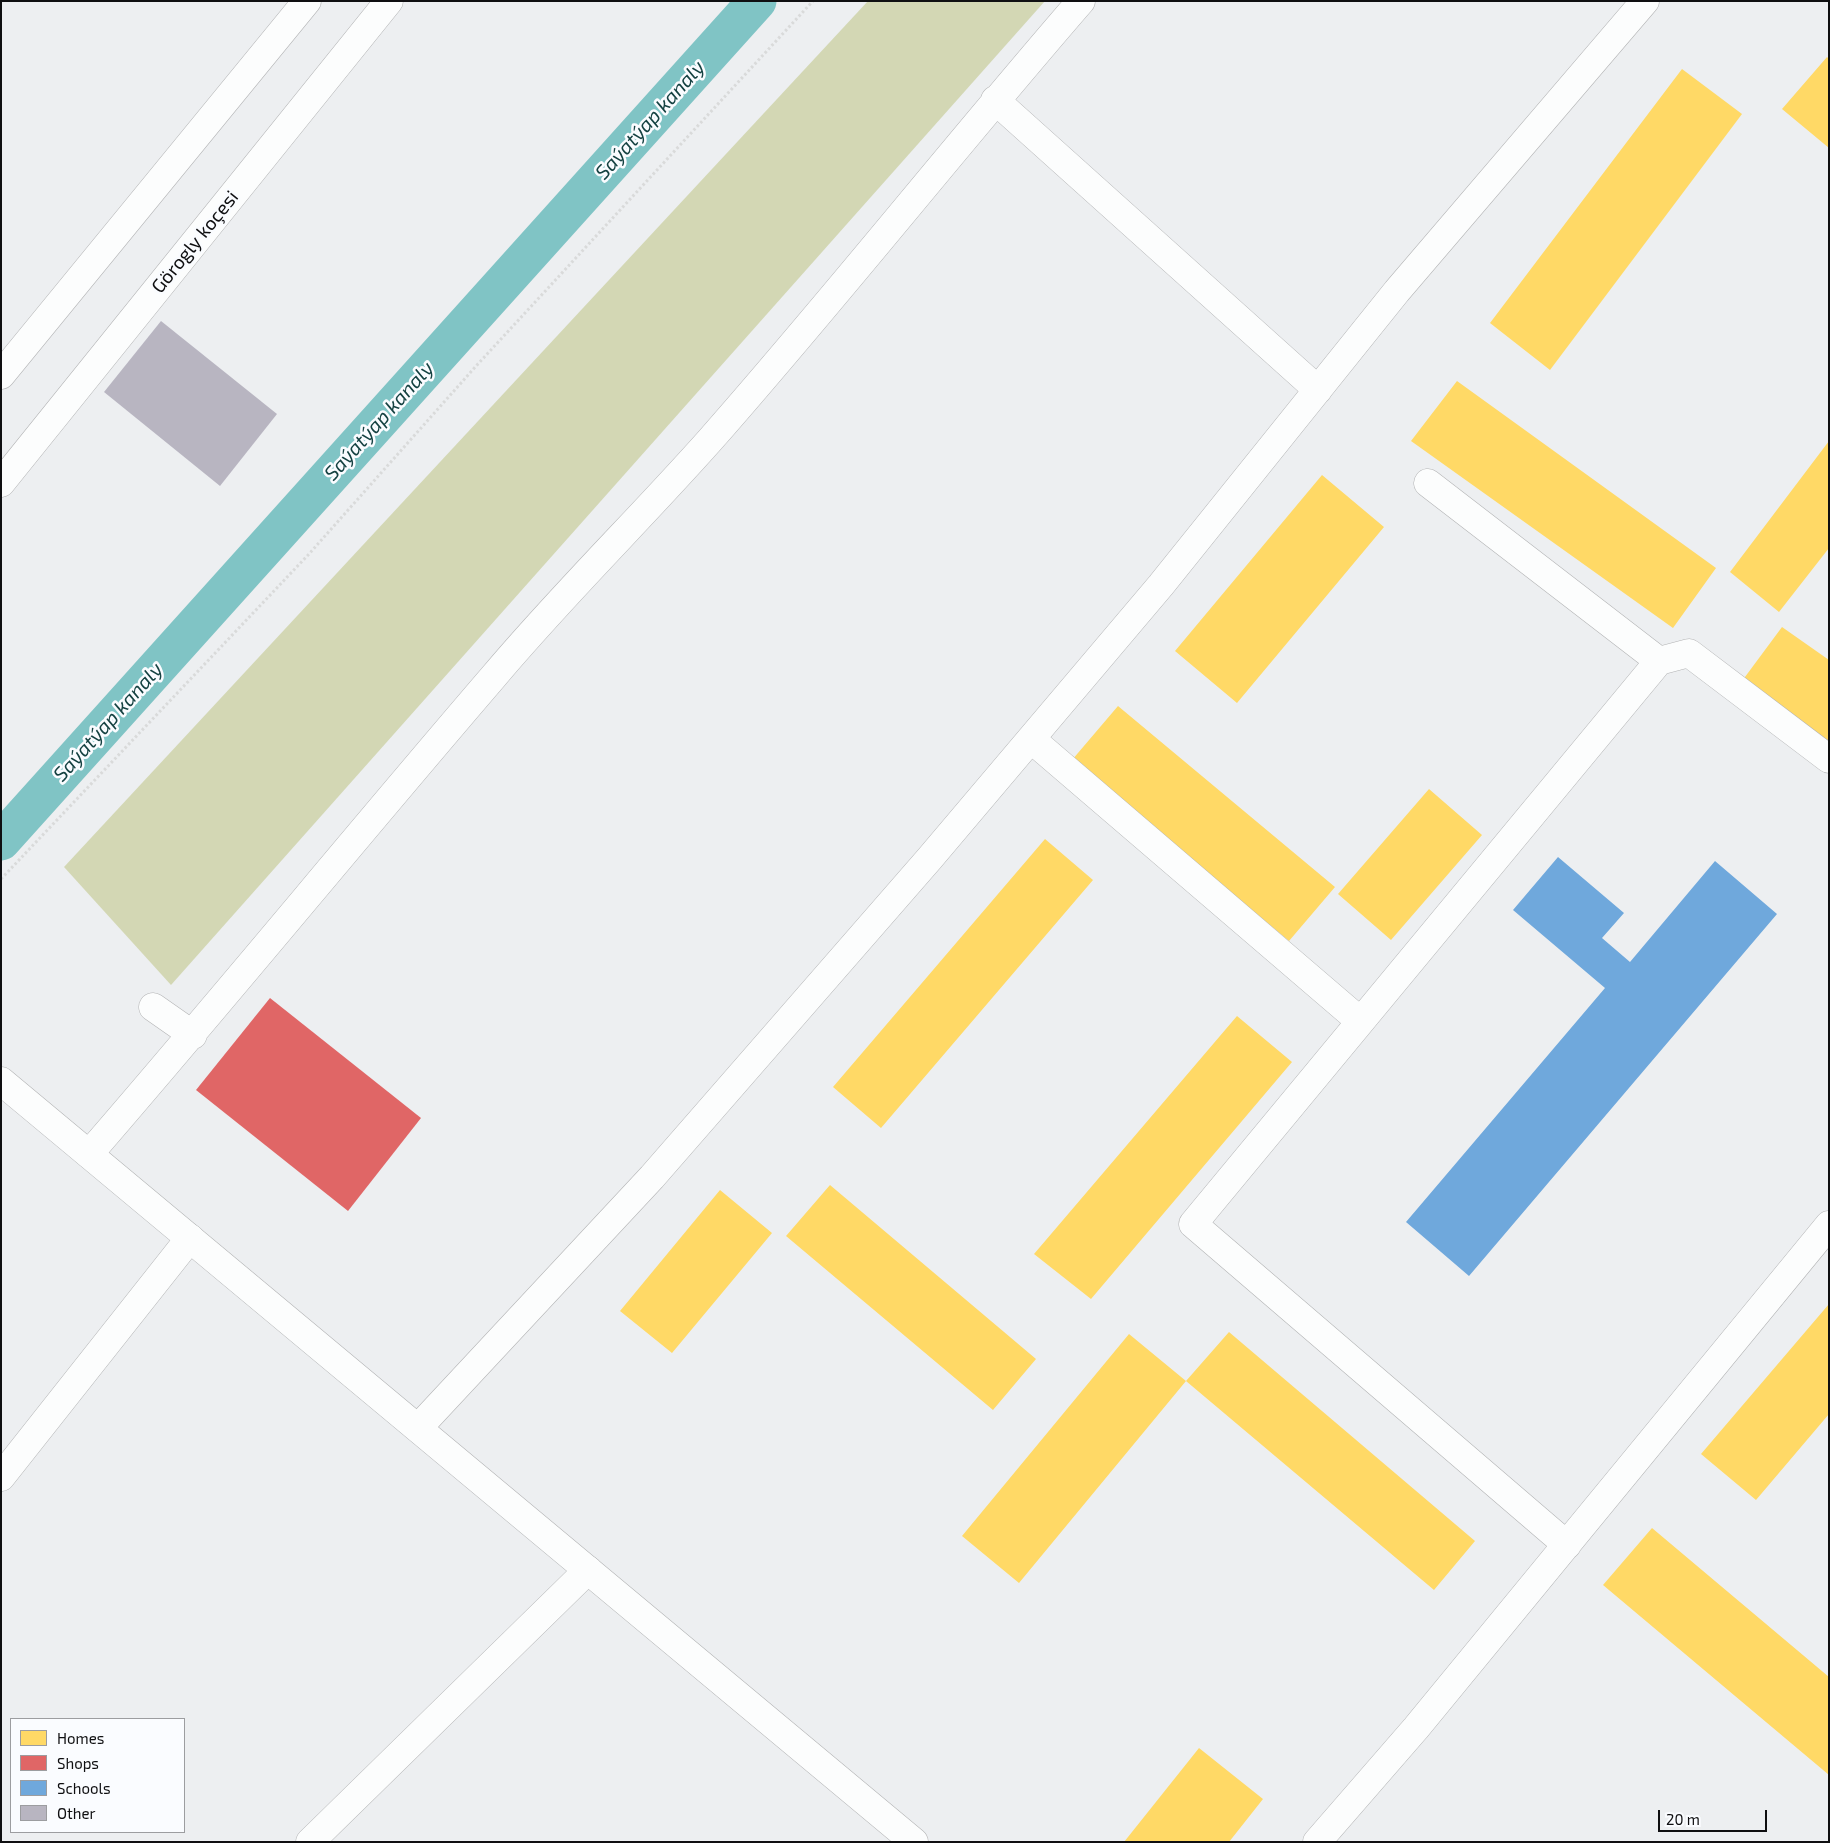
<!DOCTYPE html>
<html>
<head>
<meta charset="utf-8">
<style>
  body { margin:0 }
  #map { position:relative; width:1830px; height:1843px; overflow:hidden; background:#edeff1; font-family:"Exo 2",sans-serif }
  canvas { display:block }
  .frame { position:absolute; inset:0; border:2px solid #0f0f11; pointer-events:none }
  .legend { position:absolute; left:10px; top:1718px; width:175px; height:115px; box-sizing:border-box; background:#fafcff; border:1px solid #9c9da0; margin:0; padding:6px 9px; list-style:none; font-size:15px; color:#0f0f11 }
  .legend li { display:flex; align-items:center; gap:10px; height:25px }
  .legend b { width:25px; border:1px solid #9c9da0 }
  .scale { position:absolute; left:1658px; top:1810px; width:109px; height:22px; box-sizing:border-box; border:2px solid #0f0f11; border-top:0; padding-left:6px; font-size:15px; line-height:18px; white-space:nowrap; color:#0f0f11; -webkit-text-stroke:4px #fafcff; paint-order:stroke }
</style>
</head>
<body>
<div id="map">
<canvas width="1830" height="1843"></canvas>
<div class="frame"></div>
<ul class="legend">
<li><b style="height:14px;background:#ffd966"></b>Homes</li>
<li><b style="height:14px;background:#e06666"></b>Shops</li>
<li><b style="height:14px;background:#6fa8dc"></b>Schools</li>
<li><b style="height:14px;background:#b8b5c1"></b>Other</li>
</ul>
<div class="scale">20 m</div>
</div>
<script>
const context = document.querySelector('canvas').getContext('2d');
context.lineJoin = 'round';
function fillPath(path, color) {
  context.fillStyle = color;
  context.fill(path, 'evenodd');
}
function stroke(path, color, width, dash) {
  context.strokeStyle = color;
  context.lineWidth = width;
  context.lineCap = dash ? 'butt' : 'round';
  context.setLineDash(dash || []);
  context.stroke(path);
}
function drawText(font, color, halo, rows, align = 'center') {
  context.font = font + ' "Exo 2",sans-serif';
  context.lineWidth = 5;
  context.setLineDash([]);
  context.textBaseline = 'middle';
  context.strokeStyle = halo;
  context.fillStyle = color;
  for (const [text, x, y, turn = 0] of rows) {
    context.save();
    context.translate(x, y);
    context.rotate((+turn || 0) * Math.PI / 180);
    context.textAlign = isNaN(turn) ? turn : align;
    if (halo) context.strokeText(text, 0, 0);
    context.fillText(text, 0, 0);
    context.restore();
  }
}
const green = new Path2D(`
  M 868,1 L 1045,1 L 171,985 L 64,867 Z`);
const homes = new Path2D(`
  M 1827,57 L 1829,59 L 1829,148 L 1782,109 Z
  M 1682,69 L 1742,114 L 1550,370 L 1490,323 Z
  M 1457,381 L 1716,568 L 1673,628 L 1411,441 Z
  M 1829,441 L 1829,548 L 1779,612 L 1730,572 Z
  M 1322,475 L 1384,527 L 1237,703 L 1175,651 Z
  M 1782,627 L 1829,660 L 1829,745 L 1742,681 Z
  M 1118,706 L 1335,887 L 1289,941 L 1072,760 Z
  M 1429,789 L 1482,835 L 1391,940 L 1338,894 Z
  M 1045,839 L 1093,880 L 881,1128 L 833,1087 Z
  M 1237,1016 L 1292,1062 L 1091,1299 L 1034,1254 Z
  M 830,1185 L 1036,1359 L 993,1410 L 786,1236 Z
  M 720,1190 L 772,1233 L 672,1353 L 620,1311 Z
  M 1829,1304 L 1829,1414 L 1756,1500 L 1701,1454 Z
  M 1229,1332 L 1475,1541 L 1434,1590 L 1186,1381 L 1019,1583 L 962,1536 L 1129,1334 L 1186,1381 Z
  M 1652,1528 L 1829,1677 L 1829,1775 L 1603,1585 Z
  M 1199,1748 L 1263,1799 L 1229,1842 L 1124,1842 Z`);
const shops = new Path2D(`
  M 270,998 L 421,1118 L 348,1211 L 196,1090 Z`);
const schools = new Path2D(`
  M 1558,857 L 1624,913 L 1602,938 L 1630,962 L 1715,861 L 1777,914 L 1469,1276 L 1406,1222 L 1605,988 L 1513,910 Z`);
const canal = new Path2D(`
  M 1,841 L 757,1`);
const building = new Path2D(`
  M 161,321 L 277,414 L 220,486 L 104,392 Z`);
const path = new Path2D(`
  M 1,879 L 309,554 L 477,365 L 813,1`);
const minor = new Path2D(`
  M 995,100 L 1318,390
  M 1428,483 L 1659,661
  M 1031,739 L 1360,1021
  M 153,1007 L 193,1035
  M 89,1154 C 226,996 358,834 494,676 C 563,594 640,519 711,439 C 837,296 956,145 1081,1
  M 418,1428 L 652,1177 L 930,858 L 1161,585 L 1397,291 L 1645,1
  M 1,1477 L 190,1238
  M 1567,1545 L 1193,1224 L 1659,661 L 1689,653 L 1829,759
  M 310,1842 L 588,1570
  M 1317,1842 L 1416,1728 L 1829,1225`);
const tertiary = new Path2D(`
  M 1,375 L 307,1
  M 1,483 L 389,1
  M 1,1081 L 914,1842`);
const streetNames = [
  ["Görogly koçesi",195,242,-51]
];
const waterNames = [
  ["Saýatýap kanaly",650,120,-48],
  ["Saýatýap kanaly",379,421,-48],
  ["Saýatýap kanaly",108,722,-48]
];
fillPath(green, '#d3d7b4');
fillPath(homes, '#ffd966');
fillPath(shops, '#e06666');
fillPath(schools, '#6fa8dc');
stroke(canal, '#80c4c5', 39);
fillPath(building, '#b8b5c1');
stroke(minor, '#b2b3b4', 29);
stroke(tertiary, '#b2b3b4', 29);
stroke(path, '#d9dada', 3, [2.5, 2.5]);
stroke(minor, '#fcfdfd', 28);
stroke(tertiary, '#fcfdfd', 28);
drawText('19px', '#0f0f11', '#fafcff', streetNames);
drawText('italic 20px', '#154242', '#fafcff', waterNames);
</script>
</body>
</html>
